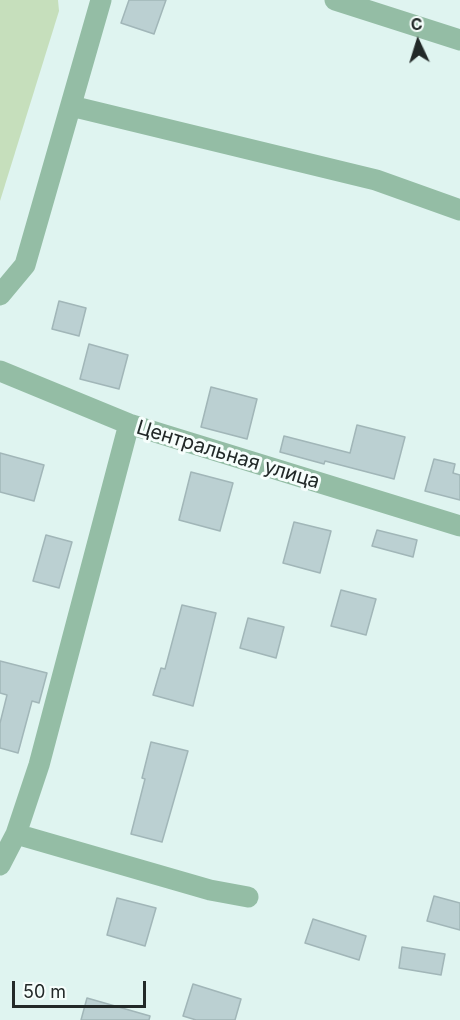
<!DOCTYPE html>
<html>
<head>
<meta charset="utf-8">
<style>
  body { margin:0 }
  #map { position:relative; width:460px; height:1020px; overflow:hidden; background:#dff4f0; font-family:Inter,sans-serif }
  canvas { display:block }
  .north { position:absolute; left:388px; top:12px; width:60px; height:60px; -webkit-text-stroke:4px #f6fefc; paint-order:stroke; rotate:356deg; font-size:16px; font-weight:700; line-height:24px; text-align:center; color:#222928 }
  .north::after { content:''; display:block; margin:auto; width:21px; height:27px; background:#222928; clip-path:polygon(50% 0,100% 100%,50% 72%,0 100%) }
  .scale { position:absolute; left:12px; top:981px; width:134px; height:27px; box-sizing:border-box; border:3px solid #222928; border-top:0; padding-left:8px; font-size:18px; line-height:21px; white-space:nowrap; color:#222928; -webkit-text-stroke:4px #f6fefc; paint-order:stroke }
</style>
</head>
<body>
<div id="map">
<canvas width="460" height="1020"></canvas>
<div class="north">С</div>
<div class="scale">50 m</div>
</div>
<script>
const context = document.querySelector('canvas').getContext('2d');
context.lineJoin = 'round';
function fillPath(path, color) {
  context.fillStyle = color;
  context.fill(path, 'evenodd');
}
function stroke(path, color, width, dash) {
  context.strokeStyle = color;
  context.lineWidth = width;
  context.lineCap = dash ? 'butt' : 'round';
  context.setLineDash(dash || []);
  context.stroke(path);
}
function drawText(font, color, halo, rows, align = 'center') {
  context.font = font + ' Inter,sans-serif';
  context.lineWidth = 6;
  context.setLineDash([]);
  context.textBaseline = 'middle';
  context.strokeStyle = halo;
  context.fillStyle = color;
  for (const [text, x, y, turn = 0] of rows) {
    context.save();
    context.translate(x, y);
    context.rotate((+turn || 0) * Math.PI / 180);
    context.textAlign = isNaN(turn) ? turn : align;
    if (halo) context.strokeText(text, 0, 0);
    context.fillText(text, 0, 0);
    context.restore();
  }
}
const green = new Path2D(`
  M 0,0 L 58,0 L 59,11 L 0,201 Z`);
const building = new Path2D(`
  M 129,0 L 166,0 L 154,34 L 121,23 Z
  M 59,301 L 86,308 L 79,336 L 52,329 Z
  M 89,344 L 128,355 L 119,389 L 80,379 Z
  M 211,387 L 257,399 L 247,439 L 201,427 Z
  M 357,425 L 405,437 L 394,479 L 325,461 L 324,464 L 280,452 L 284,436 L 350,453 Z
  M 0,453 L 44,465 L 34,501 L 0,492 Z
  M 434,459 L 455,464 L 453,473 L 460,475 L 460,500 L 425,491 Z
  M 191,472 L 233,483 L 220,531 L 179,520 Z
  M 294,522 L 331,531 L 320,573 L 283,563 Z
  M 377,530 L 417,540 L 413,557 L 372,546 Z
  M 46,535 L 72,542 L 59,588 L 33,581 Z
  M 341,590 L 376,599 L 366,635 L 331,626 Z
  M 182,605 L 216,613 L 193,706 L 153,695 L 161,668 L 165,669 Z
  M 248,618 L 284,627 L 276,658 L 240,648 Z
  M 0,661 L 47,673 L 39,703 L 32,701 L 18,753 L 0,748 L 0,723 L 7,695 L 0,693 Z
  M 151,742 L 188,751 L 162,842 L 131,834 L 145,779 L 142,778 Z
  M 434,896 L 460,903 L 460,930 L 427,921 Z
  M 117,898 L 156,908 L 145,946 L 107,935 Z
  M 313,919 L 366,936 L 359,960 L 305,943 Z
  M 402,947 L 445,954 L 441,975 L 399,968 Z
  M 193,984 L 241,999 L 235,1020 L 196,1020 L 183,1016 Z
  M 87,998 L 150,1016 L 149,1020 L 81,1020 Z`);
const minor = new Path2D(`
  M 335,0 L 460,40
  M 71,106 L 376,180 L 460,210
  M 0,295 L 25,265 L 101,0
  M 0,371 L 129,424 L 460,526
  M 16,834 L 210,890 L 248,897
  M 0,865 L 16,834 L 39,765 L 129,424`);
const streetNames = [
  ["Центральная улица",228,455,17]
];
fillPath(green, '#c6dfbc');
fillPath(building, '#bbd0d2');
stroke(building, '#a1b6b8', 1.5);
stroke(minor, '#94bda5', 21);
drawText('20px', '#222928', '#f6fefc', streetNames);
</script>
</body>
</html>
